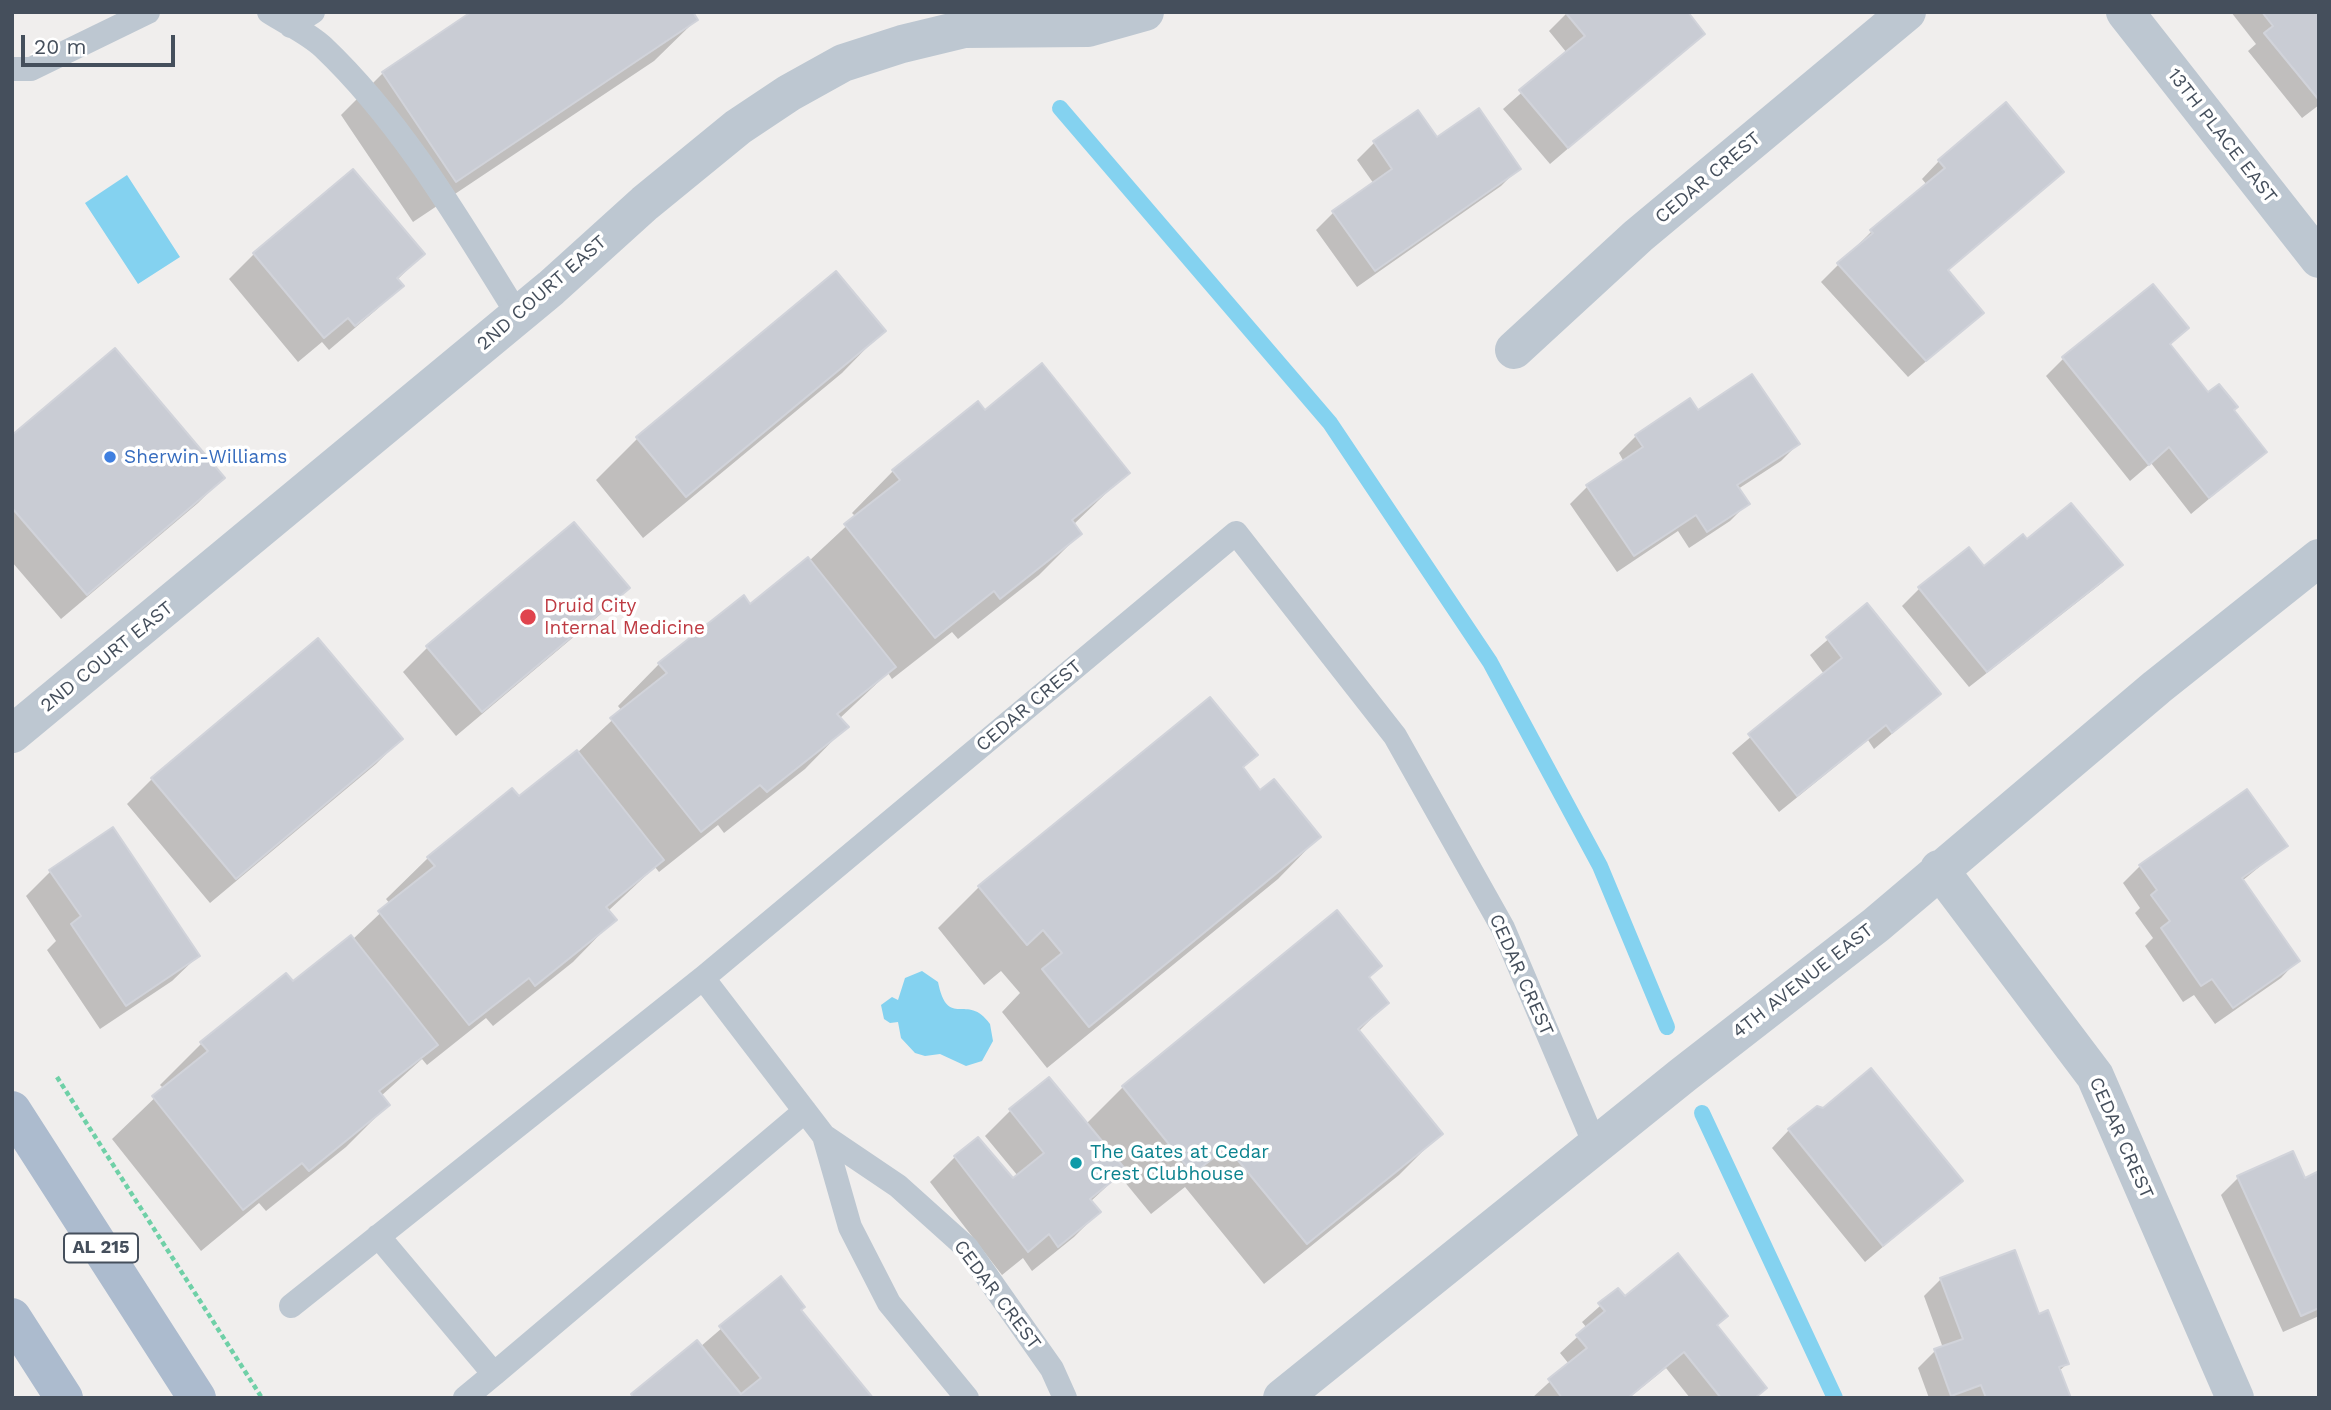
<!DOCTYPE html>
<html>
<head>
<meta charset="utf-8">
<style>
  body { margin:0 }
  #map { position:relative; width:2331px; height:1410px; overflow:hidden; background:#f0eeed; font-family:"Work Sans",sans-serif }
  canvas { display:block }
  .frame { position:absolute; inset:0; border:14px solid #454f5c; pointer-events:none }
  .scale { position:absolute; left:21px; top:35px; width:154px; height:32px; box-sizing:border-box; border:4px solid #454f5c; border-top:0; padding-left:9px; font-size:21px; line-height:24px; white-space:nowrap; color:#454f5c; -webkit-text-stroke:5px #fff; paint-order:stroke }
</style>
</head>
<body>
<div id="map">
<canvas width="2331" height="1410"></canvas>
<div class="frame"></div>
<div class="scale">20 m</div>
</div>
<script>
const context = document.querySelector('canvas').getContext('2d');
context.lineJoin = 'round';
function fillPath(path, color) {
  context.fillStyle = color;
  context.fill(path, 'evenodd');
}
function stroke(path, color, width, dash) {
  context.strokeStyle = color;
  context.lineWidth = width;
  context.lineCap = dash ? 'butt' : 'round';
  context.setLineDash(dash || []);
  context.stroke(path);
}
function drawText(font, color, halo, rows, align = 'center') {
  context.font = font + ' "Work Sans",sans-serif';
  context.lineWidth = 7;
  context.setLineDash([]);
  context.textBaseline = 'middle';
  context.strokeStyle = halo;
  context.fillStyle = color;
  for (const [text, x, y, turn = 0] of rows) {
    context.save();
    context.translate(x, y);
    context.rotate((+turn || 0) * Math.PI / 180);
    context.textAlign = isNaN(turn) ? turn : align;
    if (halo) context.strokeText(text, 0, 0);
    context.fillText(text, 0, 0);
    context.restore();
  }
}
const water = new Path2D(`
  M 127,175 L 180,257 L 138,284 L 85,203 Z
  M 922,971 L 938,982 C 948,1031 967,991 990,1024 L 993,1041 L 982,1061 L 966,1066 L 940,1054 L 925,1056 L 915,1053 L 901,1038 L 898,1022 L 890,1023 L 884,1019 L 881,1005 L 892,997 L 898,1000 L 905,978 Z`);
const shadow = new Path2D(`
  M 1568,12 L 1703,33 L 1550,164 L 1503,109 L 1567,53 L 1549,31 Z
  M 2231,12 L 2319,12 L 2319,105 L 2302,118 L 2248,51 L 2256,44 Z
  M 696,20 L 654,61 L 413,222 L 341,115 L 383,73 Z
  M 1437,140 L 1518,169 L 1501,186 L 1357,287 L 1316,230 L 1333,213 L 1374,184 L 1357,160 L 1374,143 Z
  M 1939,161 L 2062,172 L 1947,271 L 1982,313 L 1908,377 L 1821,282 L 1872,231 L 1927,185 L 1922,179 Z
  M 254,254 L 423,254 L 397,280 L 401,285 L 376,310 L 329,350 L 322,342 L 298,362 L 229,279 Z
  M 2187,328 L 2169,346 L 2208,395 L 2232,410 L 2265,452 L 2191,514 L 2151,463 L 2130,481 L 2046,376 L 2064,358 Z
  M 883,331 L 842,373 L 643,538 L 596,480 L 637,439 Z
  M 985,412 L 1127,473 L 1073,525 L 1080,534 L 1039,575 L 958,639 L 952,632 L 892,679 L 888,673 L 839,719 L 846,727 L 805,769 L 724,833 L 718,825 L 659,872 L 655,867 L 608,911 L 614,920 L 573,962 L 493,1026 L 486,1018 L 427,1065 L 422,1059 L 381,1096 L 388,1105 L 346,1147 L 266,1211 L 259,1203 L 201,1251 L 112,1139 L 164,1089 L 160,1085 L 202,1043 L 352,940 L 390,904 L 386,899 L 428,858 L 519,799 L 577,753 L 622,711 L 618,706 L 659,664 L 750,606 L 809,561 L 856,517 L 852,513 L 893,471 Z
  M 1698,412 L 1798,444 L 1781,461 L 1738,489 L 1747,504 L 1730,521 L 1689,548 L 1678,531 L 1617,572 L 1570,504 L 1587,487 L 1624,462 L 1619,453 L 1636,436 Z
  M 12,437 L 223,478 L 198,503 L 61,619 L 12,562 Z
  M 2027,541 L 2120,565 L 2103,582 L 1969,687 L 1902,606 L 1919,589 L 1983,568 Z
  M 627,588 L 602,613 L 456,736 L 403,672 L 428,647 Z
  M 1867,606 L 1939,694 L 1874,749 L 1868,740 L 1779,812 L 1732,753 L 1824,674 L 1810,655 Z
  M 401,739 L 376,764 L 210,903 L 127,804 L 152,779 Z
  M 1256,755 L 1242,769 L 1260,792 L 1319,837 L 1278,879 L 1047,1068 L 1002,1012 L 1020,993 L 1001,971 L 984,985 L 938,928 L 979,887 Z
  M 2285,846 L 2242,881 L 2298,960 L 2281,978 L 2215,1024 L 2194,995 L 2183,1002 L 2145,946 L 2153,938 L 2135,913 L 2140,908 L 2123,883 L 2140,866 Z
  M 51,871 L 198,956 L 172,981 L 100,1029 L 47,950 L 56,941 L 26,896 Z
  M 1337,912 L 1368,978 L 1387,1003 L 1358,1032 L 1440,1134 L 1399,1175 L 1264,1284 L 1185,1187 L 1151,1214 L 1119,1175 L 1090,1202 L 1099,1212 L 1074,1237 L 1032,1271 L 1023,1258 L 1002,1275 L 930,1182 L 955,1157 L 1013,1181 L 1018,1176 L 985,1136 L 1010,1111 L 1086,1124 L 1123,1087 Z
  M 1789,1130 L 1961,1181 L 1865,1262 L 1772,1148 Z
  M 2319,1173 L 2319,1316 L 2283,1332 L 2221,1195 L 2238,1178 L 2304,1180 Z
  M 780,1278 L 799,1310 L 871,1398 L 630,1398 L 697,1343 L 700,1347 Z
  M 1941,1279 L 2038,1317 L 2067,1364 L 2059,1371 L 2069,1398 L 1929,1398 L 1918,1368 L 1935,1351 L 1943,1348 L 1924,1296 Z
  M 1617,1291 L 1624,1299 L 1715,1326 L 1754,1398 L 1690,1398 L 1666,1368 L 1629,1398 L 1532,1398 L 1569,1364 L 1560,1353 L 1587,1328 L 1582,1322 Z`);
const stream = new Path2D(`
  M 1060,108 L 1330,423 L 1490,662 L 1600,866 L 1667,1027
  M 1702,1113 L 1835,1398`);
const building = new Path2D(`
  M 471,12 L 693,12 L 698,20 L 456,182 L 382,72 Z
  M 1688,12 L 1705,34 L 1568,148 L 1519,90 L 1585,36 L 1565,12 Z
  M 2262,12 L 2319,12 L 2319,100 L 2264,33 L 2273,26 Z
  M 2006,102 L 2064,172 L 1948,270 L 1984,313 L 1926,361 L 1837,263 L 1873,233 L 1870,230 L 1945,168 L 1938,160 Z
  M 1479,108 L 1521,169 L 1375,271 L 1332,211 L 1392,169 L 1373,141 L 1418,110 L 1437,137 Z
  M 353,169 L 425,254 L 397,278 L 404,286 L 355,326 L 348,318 L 324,338 L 253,253 Z
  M 836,271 L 886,331 L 686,497 L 636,437 Z
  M 2153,284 L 2189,328 L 2170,344 L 2208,392 L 2219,384 L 2238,407 L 2234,410 L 2267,452 L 2209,498 L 2169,447 L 2149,465 L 2062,357 Z
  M 115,348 L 225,478 L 87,595 L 12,508 L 12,435 Z
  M 1042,363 L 1130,473 L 1072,520 L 1082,534 L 1000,599 L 994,591 L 935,638 L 844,524 L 900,480 L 892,470 L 978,401 L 985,410 Z
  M 1752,374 L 1800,444 L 1737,485 L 1750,504 L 1707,532 L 1696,515 L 1634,556 L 1586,485 L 1643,447 L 1635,435 L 1690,398 L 1698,410 Z
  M 2071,503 L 2123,565 L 1987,672 L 1918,587 L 1969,547 L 1984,566 L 2023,534 L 2027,539 Z
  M 574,522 L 630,588 L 482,712 L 426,646 Z
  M 808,557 L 896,667 L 837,714 L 849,727 L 767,792 L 760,785 L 701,832 L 610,718 L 667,673 L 658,663 L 744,595 L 750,604 Z
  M 1867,603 L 1941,694 L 1892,733 L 1886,725 L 1797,796 L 1748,734 L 1842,658 L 1826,637 Z
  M 318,638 L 403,739 L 236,879 L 151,778 Z
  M 1210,697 L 1258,755 L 1243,767 L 1260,790 L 1274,779 L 1321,837 L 1089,1027 L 1042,969 L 1062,953 L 1043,930 L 1027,945 L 978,886 Z
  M 577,750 L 664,860 L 606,907 L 617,920 L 535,986 L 529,978 L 469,1025 L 378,911 L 435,866 L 427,857 L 512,788 L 519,796 Z
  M 2247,789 L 2288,846 L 2242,878 L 2300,961 L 2233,1008 L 2212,979 L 2201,986 L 2161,928 L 2170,921 L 2151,895 L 2157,890 L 2139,865 Z
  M 113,827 L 200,956 L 126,1006 L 71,924 L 81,916 L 49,870 Z
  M 1337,910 L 1382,966 L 1369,977 L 1389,1003 L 1358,1029 L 1443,1134 L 1307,1244 L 1227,1147 L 1193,1174 L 1122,1086 Z
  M 351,935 L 438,1045 L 379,1091 L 390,1105 L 309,1171 L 302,1163 L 243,1210 L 152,1096 L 208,1051 L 200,1042 L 286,973 L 293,981 Z
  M 1871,1068 L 1963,1181 L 1883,1246 L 1788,1129 L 1817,1106 L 1823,1108 Z
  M 1049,1077 L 1126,1170 L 1090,1199 L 1101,1212 L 1058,1247 L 1049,1234 L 1028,1252 L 954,1156 L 978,1137 L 1013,1178 L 1044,1153 L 1009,1109 Z
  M 2293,1151 L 2305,1178 L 2319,1171 L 2319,1308 L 2301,1316 L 2237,1176 Z
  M 2015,1250 L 2039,1314 L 2048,1310 L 2069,1364 L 2059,1367 L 2071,1398 L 1986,1398 L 1981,1385 L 1951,1396 L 1934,1349 L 1963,1339 L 1940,1278 Z
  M 1678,1253 L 1728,1316 L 1717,1325 L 1767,1388 L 1755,1398 L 1721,1398 L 1684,1352 L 1628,1398 L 1562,1398 L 1548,1379 L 1587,1348 L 1576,1335 L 1605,1311 L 1598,1303 L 1618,1288 L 1625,1296 Z
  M 781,1276 L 805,1307 L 801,1310 L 873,1398 L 633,1398 L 631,1394 L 697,1340 L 741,1394 L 761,1378 L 719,1326 Z`);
const path = new Path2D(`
  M 57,1077 L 262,1398`);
const lane = new Path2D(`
  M 269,12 C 286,23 308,33 323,47 C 403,123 460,222 518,315
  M 291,26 L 313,12
  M 12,69 L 31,69 L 148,12
  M 824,1136 L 850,1227 L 889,1303 L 967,1398
  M 378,1236 L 494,1374 L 805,1111
  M 291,1306 L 703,978
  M 465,1398 L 494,1374
  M 1065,1398 L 1052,1369 L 967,1248 L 898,1186 L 824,1136 L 703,978 L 1236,533 L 1395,736 L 1503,928 L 1596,1147`);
const street = new Path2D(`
  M 2125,12 L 2319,259
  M 1514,350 L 1638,236 L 1907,12
  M 12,734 L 551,288 L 645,203 L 738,127 L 789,93 L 843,63 L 902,44 L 964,29 L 1088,28 L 1145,12
  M 1939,869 L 2095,1076 L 2235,1398
  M 1282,1398 L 1683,1075 L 1876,925 L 2157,687 L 2319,558`);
const primary = new Path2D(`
  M 12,1110 L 197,1398
  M 12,1317 L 64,1398`);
const markers = [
  [110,457,7,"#3f7fe0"],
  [528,617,9,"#e0444e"],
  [1076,1163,7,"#0f9aa8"]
];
const shields = [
  [101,1248,74]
];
const shieldNames = [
  ["AL 215",101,1248]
];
const streetNames = [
  ["13TH PLACE EAST",2222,136,52],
  ["CEDAR CREST",1708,178,-40],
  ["2ND COURT EAST",542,293,-41],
  ["2ND COURT EAST",107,657,-39],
  ["CEDAR CREST",1029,706,-40],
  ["CEDAR CREST",1521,975,66],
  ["4TH AVENUE EAST",1803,981,-38],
  ["CEDAR CREST",2121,1138,66],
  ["CEDAR CREST",997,1295,53]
];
const shopNames = [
  ["Sherwin-Williams",124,457]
];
const healthNames = [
  ["Druid City",544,606],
  ["Internal Medicine",544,628]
];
const cultureNames = [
  ["The Gates at Cedar",1090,1152],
  ["Crest Clubhouse",1090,1174]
];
fillPath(water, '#84d2f0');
fillPath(shadow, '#0003');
stroke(stream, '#84d2f0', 16);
fillPath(building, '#c9ccd4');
stroke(building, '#d1d3da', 2);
stroke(path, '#6fd0a7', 4.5, [5, 3.5]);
stroke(lane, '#bdc7d1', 24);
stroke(street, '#bdc7d1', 38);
stroke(primary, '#acbbce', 38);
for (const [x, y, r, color] of markers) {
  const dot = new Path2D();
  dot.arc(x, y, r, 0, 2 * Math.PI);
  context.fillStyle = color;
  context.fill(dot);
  stroke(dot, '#fff', 2.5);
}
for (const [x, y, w] of shields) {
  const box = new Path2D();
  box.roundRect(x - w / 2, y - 14.5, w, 29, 5);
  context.fillStyle = '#fff';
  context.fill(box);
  stroke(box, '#454f5c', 2);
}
drawText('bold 18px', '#454f5c', null, shieldNames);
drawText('19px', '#454f5c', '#fff', streetNames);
drawText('19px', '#366cbe', '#fff', shopNames, 'left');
drawText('19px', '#be3a42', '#fff', healthNames, 'left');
drawText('19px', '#0d838f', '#fff', cultureNames, 'left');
</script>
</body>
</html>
